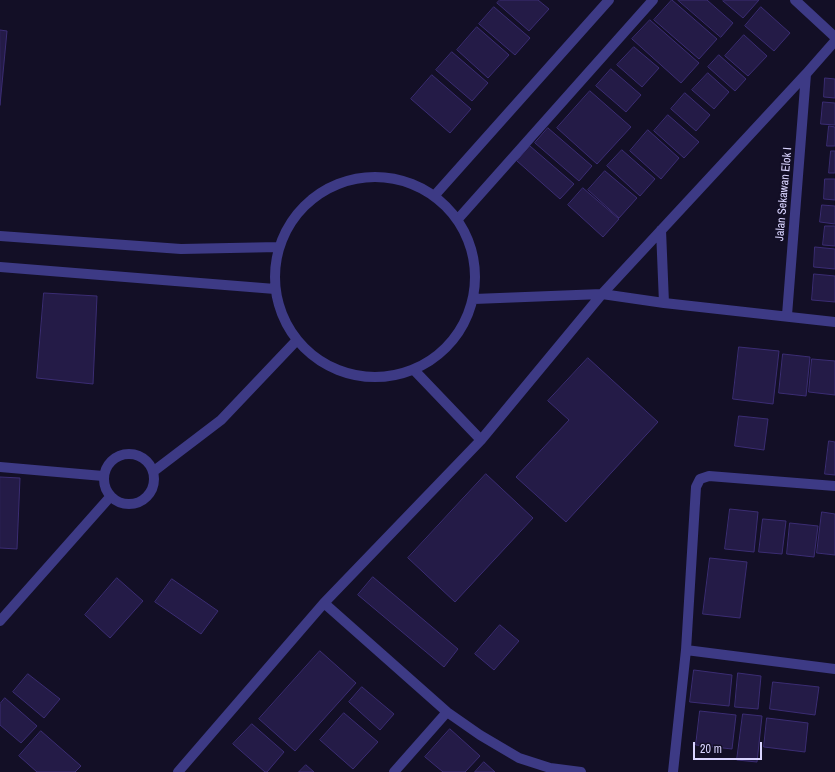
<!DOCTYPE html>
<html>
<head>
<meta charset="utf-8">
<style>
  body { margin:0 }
  #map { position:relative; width:835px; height:772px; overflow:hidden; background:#130f26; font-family:"Archivo Narrow",sans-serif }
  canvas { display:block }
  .scale { position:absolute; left:693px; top:742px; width:69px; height:18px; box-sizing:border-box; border:2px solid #d9d4ff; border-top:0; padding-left:5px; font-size:12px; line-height:14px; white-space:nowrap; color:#d9d4ff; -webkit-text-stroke:3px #130f26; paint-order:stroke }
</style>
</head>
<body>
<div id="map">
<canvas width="835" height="772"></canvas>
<div class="scale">20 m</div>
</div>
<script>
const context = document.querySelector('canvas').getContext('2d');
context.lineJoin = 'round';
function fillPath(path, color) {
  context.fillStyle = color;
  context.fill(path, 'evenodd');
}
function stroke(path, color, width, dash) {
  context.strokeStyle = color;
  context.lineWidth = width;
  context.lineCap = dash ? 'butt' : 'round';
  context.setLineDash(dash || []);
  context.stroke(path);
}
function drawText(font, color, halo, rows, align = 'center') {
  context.font = font + ' "Archivo Narrow",sans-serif';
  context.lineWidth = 4;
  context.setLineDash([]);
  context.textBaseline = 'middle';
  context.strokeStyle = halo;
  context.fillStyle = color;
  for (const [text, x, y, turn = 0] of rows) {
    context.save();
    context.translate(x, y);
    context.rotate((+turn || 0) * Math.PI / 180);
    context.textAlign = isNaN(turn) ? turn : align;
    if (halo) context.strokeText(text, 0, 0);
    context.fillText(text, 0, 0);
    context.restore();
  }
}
const building = new Path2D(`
  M 500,0 L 538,0 L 549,9 L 529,31 L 497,3 Z
  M 672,0 L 717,39 L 699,59 L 654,20 Z
  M 678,0 L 707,0 L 733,23 L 721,37 Z
  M 724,0 L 759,0 L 743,18 L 723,1 Z
  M 494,7 L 530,38 L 515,55 L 479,24 Z
  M 761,7 L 790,33 L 774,51 L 745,26 Z
  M 650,20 L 699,63 L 681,83 L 632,39 Z
  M 477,27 L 509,55 L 488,78 L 457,50 Z
  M 0,30 L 7,31 L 0,105 Z
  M 744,35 L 767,56 L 748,76 L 725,56 Z
  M 634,47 L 659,68 L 642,87 L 617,65 Z
  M 452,52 L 488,83 L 472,101 L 436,70 Z
  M 719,55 L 746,79 L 735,91 L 708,67 Z
  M 611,69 L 641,95 L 626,112 L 596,86 Z
  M 708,73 L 729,92 L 714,109 L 692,90 Z
  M 432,75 L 471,109 L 450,133 L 411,99 Z
  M 825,78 L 835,79 L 835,98 L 824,97 Z
  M 590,91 L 631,127 L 597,164 L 557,128 Z
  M 685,93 L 710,115 L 696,131 L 671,109 Z
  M 823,102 L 835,103 L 835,125 L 821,124 Z
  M 668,115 L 699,142 L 684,158 L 654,131 Z
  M 829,126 L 835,127 L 835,146 L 827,146 Z
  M 548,128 L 592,166 L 579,181 L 535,143 Z
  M 648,130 L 679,158 L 661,179 L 630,151 Z
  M 530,146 L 574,184 L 560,199 L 517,161 Z
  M 622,150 L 655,179 L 640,196 L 607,166 Z
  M 831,151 L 835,151 L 835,173 L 829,173 Z
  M 605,171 L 637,198 L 619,218 L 588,190 Z
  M 825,179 L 835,179 L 835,200 L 824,199 Z
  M 583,188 L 619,219 L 603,237 L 568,205 Z
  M 822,205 L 835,206 L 835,224 L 820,222 Z
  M 825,226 L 835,226 L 835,246 L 823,245 Z
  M 815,247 L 835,249 L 835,269 L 814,267 Z
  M 814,274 L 835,276 L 835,302 L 812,300 Z
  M 44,293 L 97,296 L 93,384 L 37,378 Z
  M 739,347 L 779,351 L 773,404 L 733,399 Z
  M 783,354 L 810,357 L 806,396 L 779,393 Z
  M 588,358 L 658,422 L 566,522 L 516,477 L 569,420 L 548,401 Z
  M 812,359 L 835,361 L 835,395 L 809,392 Z
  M 739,416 L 768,419 L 764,450 L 735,446 Z
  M 829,441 L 835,442 L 835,475 L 825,474 Z
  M 486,474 L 533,518 L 455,602 L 408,558 Z
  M 0,477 L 20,478 L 17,549 L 0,548 Z
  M 730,509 L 758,512 L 754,552 L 725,549 Z
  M 822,512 L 835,514 L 835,555 L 817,553 Z
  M 763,519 L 786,521 L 782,554 L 759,552 Z
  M 790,523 L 818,526 L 814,557 L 787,554 Z
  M 710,558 L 747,562 L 740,618 L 703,614 Z
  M 373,577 L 458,649 L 444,667 L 358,595 Z
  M 117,578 L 143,601 L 110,638 L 85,615 Z
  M 172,579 L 218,611 L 201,634 L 155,602 Z
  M 500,625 L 519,641 L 494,670 L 475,654 Z
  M 320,651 L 356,683 L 295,751 L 259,719 Z
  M 694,670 L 732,675 L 729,706 L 690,702 Z
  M 738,673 L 761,676 L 758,709 L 735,707 Z
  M 28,674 L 60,699 L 44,718 L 13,692 Z
  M 773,682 L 819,687 L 815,715 L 770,709 Z
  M 362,687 L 394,714 L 380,730 L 349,702 Z
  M 5,698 L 37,726 L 21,743 L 0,725 L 0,704 Z
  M 700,711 L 736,715 L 732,749 L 696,745 Z
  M 344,713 L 378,742 L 353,769 L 320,740 Z
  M 743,714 L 762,716 L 757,762 L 737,760 Z
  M 767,718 L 808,723 L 805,752 L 764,747 Z
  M 252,724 L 284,752 L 267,772 L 265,772 L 233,744 Z
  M 450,729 L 480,756 L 465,772 L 443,772 L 425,757 Z
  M 41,731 L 81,766 L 75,772 L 37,772 L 19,756 Z
  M 484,762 L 495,772 L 475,772 Z
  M 306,765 L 314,772 L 299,772 Z`);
const minor = new Path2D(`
  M 795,0 L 835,37
  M275 277a100 100 0 1 1 200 0a100 100 0 1 1-200 0Z
  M 435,195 L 609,0
  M 458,219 L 653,0
  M 661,230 L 664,303
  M 0,236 L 181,249 L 279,247
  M 0,267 L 275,289
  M 474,299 L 602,294 L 664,303 L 835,322
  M 787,315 L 806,74
  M 414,370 L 481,440
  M104 479a25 25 0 1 1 50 0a25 25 0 1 1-50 0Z
  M 0,467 L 103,476
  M 154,471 L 221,420 L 297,340
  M 324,603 L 447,712 L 480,735 L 519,758 L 550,768 L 581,772
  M 0,621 L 110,497
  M 686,650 L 835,669
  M 178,772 L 324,603 L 481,440 L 602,294 L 806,74 L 835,41
  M 394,772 L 447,712
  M 673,772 L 686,650 L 696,487 L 700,479 L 709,476 L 835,486`);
const streetNames = [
  ["Jalan Sekawan Elok I",784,194,-85]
];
fillPath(building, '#241b47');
stroke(building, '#3b2d73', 1);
stroke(minor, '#3d3a85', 10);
drawText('12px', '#d9d4ff', '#130f26', streetNames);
</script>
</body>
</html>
